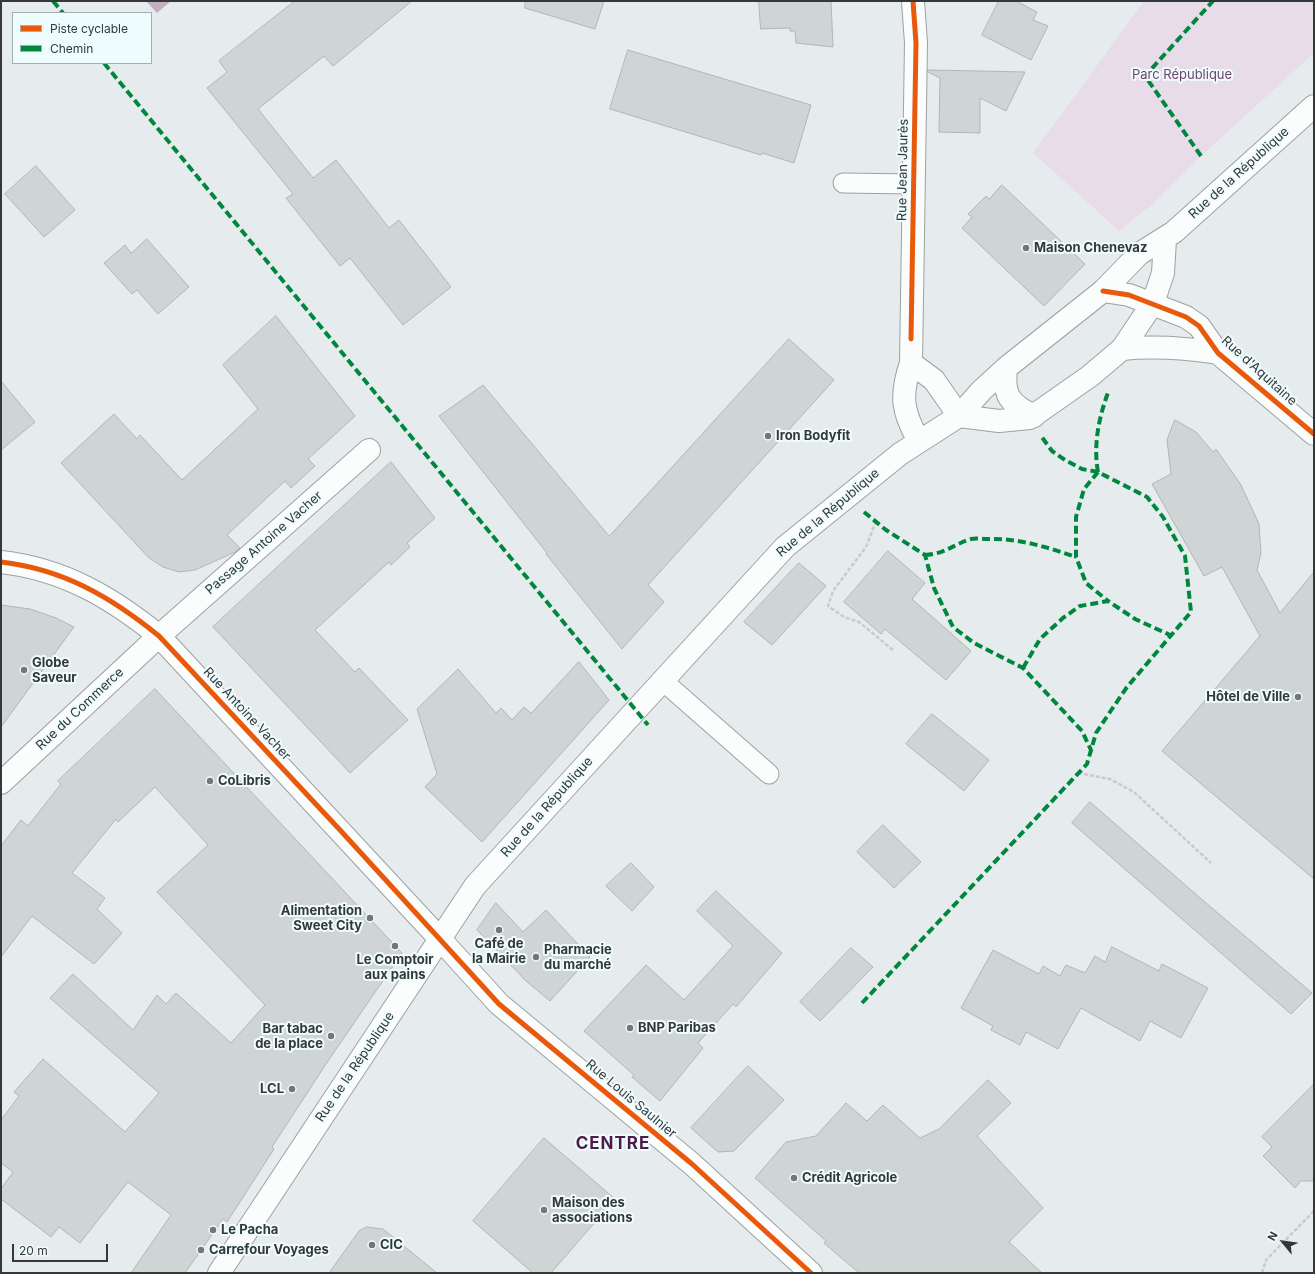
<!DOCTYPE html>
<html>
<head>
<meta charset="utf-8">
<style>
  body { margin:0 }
  #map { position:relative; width:1315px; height:1274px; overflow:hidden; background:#e6ecee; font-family:Inter,sans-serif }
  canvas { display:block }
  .frame { position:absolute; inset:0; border:2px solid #333839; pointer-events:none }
  .legend { position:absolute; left:12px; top:12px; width:140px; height:52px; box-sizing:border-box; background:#effcfe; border:1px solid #a4aeaf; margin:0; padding:5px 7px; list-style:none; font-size:12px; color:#333839 }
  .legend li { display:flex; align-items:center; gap:8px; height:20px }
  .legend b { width:20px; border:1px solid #a4aeaf }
  .north { position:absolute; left:1263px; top:1222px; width:40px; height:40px; -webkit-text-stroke:3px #effcfe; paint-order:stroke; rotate:299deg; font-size:11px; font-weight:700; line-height:16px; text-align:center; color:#333839 }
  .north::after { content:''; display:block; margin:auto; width:14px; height:18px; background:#333839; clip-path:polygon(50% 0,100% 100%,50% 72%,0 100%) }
  .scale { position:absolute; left:12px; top:1244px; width:96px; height:18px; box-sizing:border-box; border:2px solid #333839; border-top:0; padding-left:5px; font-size:12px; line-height:14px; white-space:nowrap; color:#333839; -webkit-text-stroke:3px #effcfe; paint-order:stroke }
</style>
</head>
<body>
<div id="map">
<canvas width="1315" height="1274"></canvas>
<div class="frame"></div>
<ul class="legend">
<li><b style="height:5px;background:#e8590c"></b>Piste cyclable</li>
<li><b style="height:5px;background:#00873e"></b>Chemin</li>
</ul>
<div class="north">N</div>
<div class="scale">20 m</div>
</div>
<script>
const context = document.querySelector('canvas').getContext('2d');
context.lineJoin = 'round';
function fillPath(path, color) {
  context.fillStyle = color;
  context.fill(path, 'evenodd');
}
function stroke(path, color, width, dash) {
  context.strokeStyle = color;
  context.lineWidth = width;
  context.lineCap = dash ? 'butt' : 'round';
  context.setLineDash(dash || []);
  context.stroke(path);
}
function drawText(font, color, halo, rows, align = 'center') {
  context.font = font + ' Inter,sans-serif';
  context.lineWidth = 4;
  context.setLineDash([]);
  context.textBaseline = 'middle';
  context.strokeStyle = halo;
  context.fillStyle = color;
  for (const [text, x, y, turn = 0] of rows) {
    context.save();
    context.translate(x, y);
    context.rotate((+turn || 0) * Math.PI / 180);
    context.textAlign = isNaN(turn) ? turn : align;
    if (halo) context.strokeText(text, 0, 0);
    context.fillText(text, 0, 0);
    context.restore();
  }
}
const green = new Path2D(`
  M 1144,1 L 1314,1 L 1314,53 L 1201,156 L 1154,203 L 1119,231 L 1033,153 Z`);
const water = new Path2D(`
  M 146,1 L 171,1 L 157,13 Z`);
const building = new Path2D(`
  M 295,1 L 412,1 L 333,66 L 324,56 L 258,109 L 313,178 L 336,160 L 389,228 L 399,220 L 451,287 L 403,325 L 350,258 L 340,266 L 286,198 L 293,194 L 207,88 L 227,72 L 219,61 Z
  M 526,1 L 604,1 L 595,29 L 525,8 Z
  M 759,1 L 831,1 L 833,47 L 796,43 L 795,31 L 790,31 L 790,28 L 761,29 Z
  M 999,1 L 1016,1 L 1037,12 L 1033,20 L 1048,26 L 1031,60 L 982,35 Z
  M 628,50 L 811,105 L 794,163 L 762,153 L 761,155 L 610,109 Z
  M 928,70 L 981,71 L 1025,72 L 1006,111 L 980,98 L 980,133 L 939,132 L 940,78 L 928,72 Z
  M 36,166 L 75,210 L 44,237 L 5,194 Z
  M 1002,185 L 1085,264 L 1044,306 L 962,228 L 972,217 L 968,214 L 986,196 L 989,199 Z
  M 147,239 L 189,287 L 158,314 L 137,290 L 132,294 L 104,263 L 125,245 L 131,253 Z
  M 276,316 L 355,416 L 308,459 L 315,466 L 291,488 L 285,481 L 227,535 L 240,548 L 235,552 L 195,570 L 179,572 L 163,567 L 149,558 L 61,463 L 114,414 L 137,439 L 140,435 L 182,480 L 258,409 L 223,365 Z
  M 789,339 L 834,380 L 648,585 L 664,602 L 622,649 L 546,554 L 547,553 L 439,416 L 483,385 L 609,536 Z
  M 1,381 L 35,422 L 1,450 Z
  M 1175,420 L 1196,432 L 1213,452 L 1216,449 L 1241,485 L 1259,524 L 1261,553 L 1257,570 L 1280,613 L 1314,572 L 1314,879 L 1162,751 L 1260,636 L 1222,567 L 1204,576 L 1152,484 L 1171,474 L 1167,440 Z
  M 391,462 L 435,518 L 407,543 L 410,547 L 391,565 L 389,562 L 315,630 L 355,672 L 359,668 L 408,720 L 350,773 L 213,627 Z
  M 888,551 L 925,583 L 912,599 L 971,651 L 946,680 L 885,629 L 881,634 L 844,602 Z
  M 799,563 L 826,586 L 772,645 L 744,622 Z
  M 1,605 L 30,609 L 56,618 L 74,627 L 1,727 Z
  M 579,662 L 609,700 L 482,842 L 425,787 L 437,774 L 417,709 L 458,669 L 496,713 L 501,708 L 512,720 L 524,707 L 531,713 Z
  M 155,689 L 402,953 L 328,1061 L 272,1147 L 274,1149 L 227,1222 L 223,1219 L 185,1273 L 131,1273 L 171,1215 L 128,1182 L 80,1243 L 59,1227 L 51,1237 L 1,1199 L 1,1189 L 13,1172 L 1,1163 L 1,1120 L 19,1096 L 14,1092 L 43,1059 L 125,1132 L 159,1093 L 50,998 L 73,974 L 133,1030 L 157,995 L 166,1004 L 176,993 L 231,1043 L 265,1005 L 157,892 L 208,845 L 155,787 L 118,822 L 116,819 L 72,873 L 105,898 L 97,909 L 122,933 L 94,964 L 32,916 L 1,957 L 1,846 L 21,820 L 28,826 L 61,784 L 58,781 Z
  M 932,714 L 989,760 L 964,791 L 906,744 Z
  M 1090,802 L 1206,903 L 1312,993 L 1291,1014 L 1072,823 Z
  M 883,825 L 921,862 L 894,888 L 857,852 Z
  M 631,863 L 654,887 L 632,911 L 606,886 Z
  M 716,891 L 782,953 L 736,1007 L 733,1004 L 698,1043 L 703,1048 L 660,1101 L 632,1077 L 634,1075 L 584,1031 L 646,965 L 684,1000 L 733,946 L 697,911 Z
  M 496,903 L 523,932 L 546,910 L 590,957 L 550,1001 L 526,981 L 477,930 Z
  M 1112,947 L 1159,971 L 1162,964 L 1208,988 L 1181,1038 L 1150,1021 L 1140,1041 L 1081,1008 L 1058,1049 L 1026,1032 L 1020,1045 L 991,1030 L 993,1026 L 961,1008 L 993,950 L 1039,974 L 1043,966 L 1060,976 L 1066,965 L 1085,973 L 1095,956 L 1105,962 Z
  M 851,948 L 873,967 L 820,1021 L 800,1002 Z
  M 748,1066 L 784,1100 L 734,1151 L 718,1152 L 691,1128 Z
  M 988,1080 L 1011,1103 L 977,1136 L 1043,1208 L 1009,1242 L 1042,1273 L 859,1273 L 824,1243 L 826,1241 L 755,1178 L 786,1142 L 816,1136 L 846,1103 L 867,1121 L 883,1105 L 920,1138 L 939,1129 Z
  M 1314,1084 L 1314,1181 L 1301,1181 L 1295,1188 L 1263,1156 L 1272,1147 L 1262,1137 Z
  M 544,1138 L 615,1199 L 551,1273 L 533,1273 L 473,1221 Z
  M 367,1227 L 383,1229 L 437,1273 L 329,1273 L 359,1231 Z`);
const path = new Path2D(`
  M 876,521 L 866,547 L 833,591 L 828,606 L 844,617 L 859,622 L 893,650
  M 1078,773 L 1110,779 L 1134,792 L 1211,863
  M 1262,1273 L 1266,1260 L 1314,1211`);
const service = new Path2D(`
  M 843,183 L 913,184
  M 663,681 L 769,774`);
const minor = new Path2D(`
  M 1103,291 L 1129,295 L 1186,317 L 1199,326 L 1218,353 L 1314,434
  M 1122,349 C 1153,346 1186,348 1218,353
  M 1,783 L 159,636 L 369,450
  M 440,939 L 499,1004 L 692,1164 L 811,1273`);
const tertiary = new Path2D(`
  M 1,562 C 63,569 111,597 159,636 L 440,939`);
const secondary = new Path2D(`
  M 913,1 L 916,43 L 911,363 C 900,395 902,412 919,441
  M 911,363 L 934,380 L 959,416
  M 1006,368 C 1003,395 1009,404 1034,416
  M 959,416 L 999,421 L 1030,418 L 1090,376 L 1122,349 L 1153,303 L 1163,273 L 1165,240
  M 219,1273 L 475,886 L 785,547 L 900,454 L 959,416 L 981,391 L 1006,368 L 1103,291 L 1139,254 L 1174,232 L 1314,106`);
const quiet = new Path2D(`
  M 53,1 L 63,13
  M 104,63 L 648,725
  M 1201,156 L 1145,76 L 1213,1
  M 1098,472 L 1084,489 L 1076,517 L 1076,557 L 1086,583 L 1108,601
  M 1098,472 C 1093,445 1099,416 1109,390
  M 864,512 L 886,530 L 925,555 L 934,588 L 953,627 L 974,643 L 1023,668 L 1082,731 L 1091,750
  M 925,555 C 945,554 954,544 971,539 C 976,538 982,539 987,539 C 1018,538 1047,547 1076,557
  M 1023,668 L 1040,639 L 1063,618 L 1080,606 L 1108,601 L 1135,619 L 1170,635
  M 862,1003 L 1087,764 L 1096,733 L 1112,709 L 1127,687 L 1191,612 L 1185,556 L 1163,517 L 1147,497 L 1098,472 L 1082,469 L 1065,460 L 1052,451 L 1041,436`);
const cycleway = new Path2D(`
  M 1103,291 L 1129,295 L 1186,317 L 1199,326 L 1218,353 L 1314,434
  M 911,339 L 916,43 L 913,1
  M 1,562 C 63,569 111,597 159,636 L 340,830 L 499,1004 L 692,1164 L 811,1273`);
const markers = [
  [1026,248,4,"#727778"],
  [768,436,4,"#727778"],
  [24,670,4,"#727778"],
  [1298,697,4,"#727778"],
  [210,781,4,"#727778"],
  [370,918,4,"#727778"],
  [499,930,4,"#727778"],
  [395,946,4,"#727778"],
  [536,957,4,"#727778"],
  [630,1028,4,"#727778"],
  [331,1036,4,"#727778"],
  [292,1089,4,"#727778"],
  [794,1178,4,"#727778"],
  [544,1210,4,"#727778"],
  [213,1230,4,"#727778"],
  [372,1245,4,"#727778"],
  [201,1250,4,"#727778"]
];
const parkNames = [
  ["Parc République",1182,75]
];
const streetNames = [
  ["Rue Jean Jaurès",903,170,-89],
  ["Rue de la République",1239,173,-42],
  ["Rue d'Aquitaine",1259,371,42],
  ["Rue de la République",828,513,-40],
  ["Passage Antoine Vacher",264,543,-41],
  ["Rue du Commerce",80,709,-43],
  ["Rue Antoine Vacher",247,714,47],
  ["Rue de la République",547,807,-48],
  ["Rue de la République",355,1067,-56],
  ["Rue Louis Saulnier",631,1099,40]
];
const poiNames = [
  ["Maison Chenevaz",1034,248],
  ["Iron Bodyfit",776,436],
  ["Globe",32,663],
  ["Saveur",32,678],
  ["Hôtel de Ville",1290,697,"right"],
  ["CoLibris",218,781],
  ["Alimentation",362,911,"right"],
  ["Sweet City",362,926,"right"],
  ["Café de",499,944,"center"],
  ["la Mairie",499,959,"center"],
  ["Pharmacie",544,950],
  ["du marché",544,965],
  ["Le Comptoir",395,960,"center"],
  ["aux pains",395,975,"center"],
  ["BNP Paribas",638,1028],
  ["Bar tabac",323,1029,"right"],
  ["de la place",323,1044,"right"],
  ["LCL",284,1089,"right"],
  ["Crédit Agricole",802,1178],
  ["Maison des",552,1203],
  ["associations",552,1218],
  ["Le Pacha",221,1230],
  ["CIC",380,1245],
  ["Carrefour Voyages",209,1250]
];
const districtNames = [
  ["CENTRE",613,1144]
];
fillPath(green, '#e8dce9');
fillPath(water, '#c2b0c1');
fillPath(building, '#cfd4d4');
stroke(building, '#b1b5b6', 1);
stroke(service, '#9ca1a2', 21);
stroke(minor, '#9ca1a2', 24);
stroke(tertiary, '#9ca1a2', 24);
stroke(secondary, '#9ca1a2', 24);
stroke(path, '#c9cacc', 2.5, [4, 2]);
stroke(service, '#fbfcfc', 19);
stroke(minor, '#fbfcfc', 22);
stroke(tertiary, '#fbfcfc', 22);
stroke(secondary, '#fbfcfc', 22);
stroke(quiet, '#00873e', 4, [8, 4]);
stroke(cycleway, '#e8590c', 5);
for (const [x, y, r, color] of markers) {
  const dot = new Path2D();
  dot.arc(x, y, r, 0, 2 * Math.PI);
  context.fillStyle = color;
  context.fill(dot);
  stroke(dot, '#effcfe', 1.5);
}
drawText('13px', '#6f466a', '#effcfe', parkNames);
drawText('13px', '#333839', '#effcfe', streetNames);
drawText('bold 13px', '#333839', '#effcfe', poiNames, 'left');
context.letterSpacing = '1px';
drawText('bold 17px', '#4e1b49', '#effcfe', districtNames);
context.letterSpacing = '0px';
</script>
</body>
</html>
